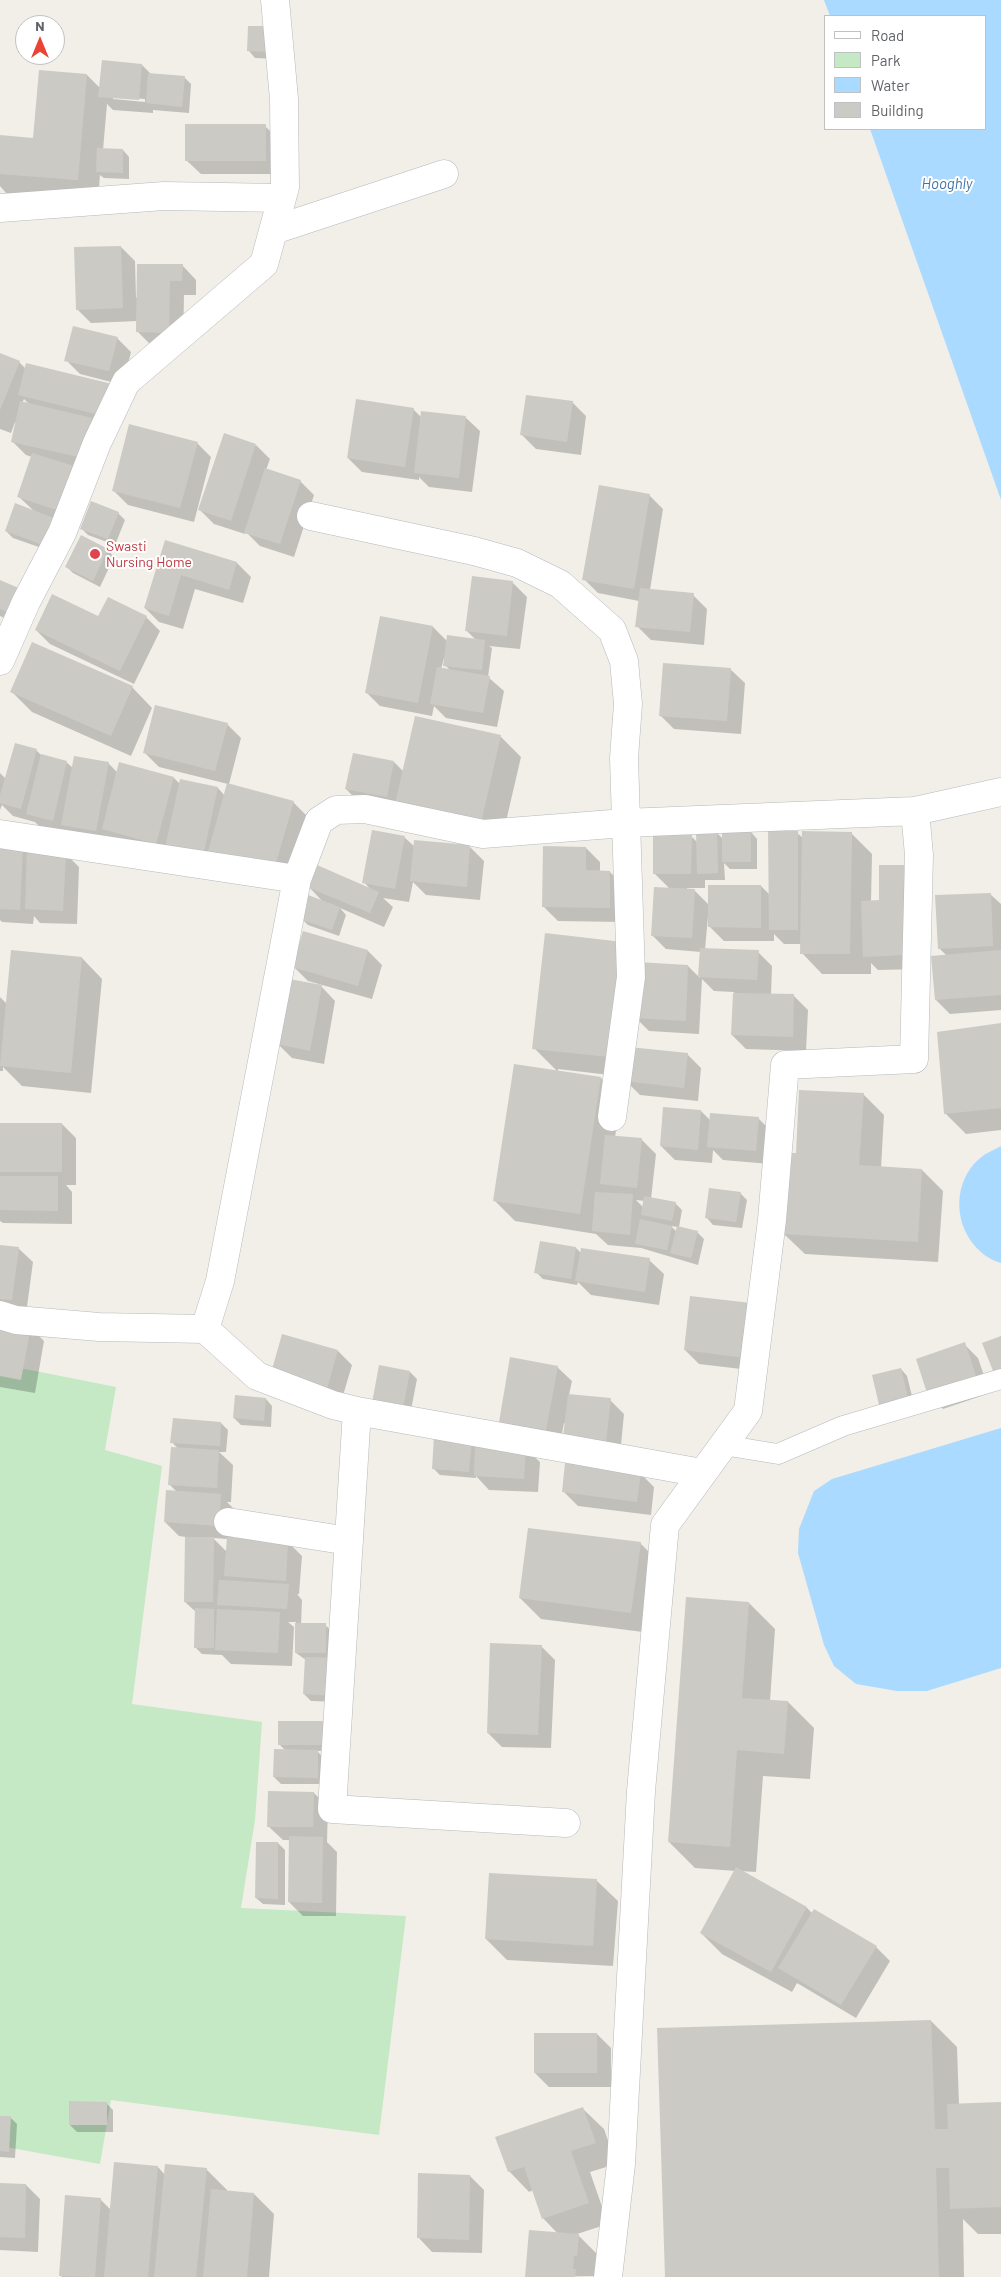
<!DOCTYPE html>
<html>
<head>
<meta charset="utf-8">
<style>
  body { margin:0 }
  #map { position:relative; width:1001px; height:2277px; overflow:hidden; background:#f1efe8; font-family:Barlow,sans-serif }
  canvas { display:block }
  .legend { position:absolute; left:824px; top:15px; width:162px; height:115px; box-sizing:border-box; background:#fff; border:1px solid #bfc1c3; margin:0; padding:6px 9px; list-style:none; font-size:15px; color:#5f6368 }
  .legend li { display:flex; align-items:center; gap:10px; height:25px }
  .legend b { width:25px; border:1px solid #bfc1c3 }
  .north { position:absolute; left:15px; top:15px; width:50px; height:50px; box-sizing:border-box; background:#fff; border:1px solid #bfc1c3; border-radius:50%; rotate:0deg; font-size:14px; font-weight:700; line-height:20px; text-align:center; color:#5f6368 }
  .north::after { content:''; display:block; margin:auto; width:18px; height:22px; background:#ea4335; clip-path:polygon(50% 0,100% 100%,50% 72%,0 100%) }
</style>
</head>
<body>
<div id="map">
<canvas width="1001" height="2277"></canvas>
<ul class="legend">
<li><b style="height:6px;background:#fff"></b>Road</li>
<li><b style="height:14px;background:#c5e8c5"></b>Park</li>
<li><b style="height:14px;background:#aadaff"></b>Water</li>
<li><b style="height:14px;background:#cccac5"></b>Building</li>
</ul>
<div class="north">N</div>
</div>
<script>
const context = document.querySelector('canvas').getContext('2d');
context.lineJoin = 'round';
function fillPath(path, color) {
  context.fillStyle = color;
  context.fill(path, 'evenodd');
}
function stroke(path, color, width, dash) {
  context.strokeStyle = color;
  context.lineWidth = width;
  context.lineCap = dash ? 'butt' : 'round';
  context.setLineDash(dash || []);
  context.stroke(path);
}
function drawText(font, color, halo, rows, align = 'center') {
  context.font = font + ' Barlow,sans-serif';
  context.lineWidth = 4;
  context.setLineDash([]);
  context.textBaseline = 'middle';
  context.strokeStyle = halo;
  context.fillStyle = color;
  for (const [text, x, y, turn = 0] of rows) {
    context.save();
    context.translate(x, y);
    context.rotate((+turn || 0) * Math.PI / 180);
    context.textAlign = isNaN(turn) ? turn : align;
    if (halo) context.strokeText(text, 0, 0);
    context.fillText(text, 0, 0);
    context.restore();
  }
}
const green = new Path2D(`
  M 0,1364 L 116,1387 L 105,1450 L 162,1466 L 132,1704 L 262,1722 L 255,1820 L 241,1908 L 406,1916 L 379,2135 L 111,2100 L 100,2164 L 0,2146 Z`);
const water = new Path2D(`
  M 824,0 L 1001,0 L 1001,500 L 870,129 L 985,129 L 985,16 L 830,16 Z
  M 1001,1146 L 1001,1263 C 989,1260 978,1251 971,1241 C 952,1214 956,1175 984,1155 C 989,1152 996,1149 1001,1146 Z
  M 1001,1428 L 1001,1668 L 927,1691 L 897,1691 L 856,1684 L 834,1666 L 824,1645 L 798,1553 L 799,1529 L 814,1491 L 832,1479 Z`);
const shadow = new Path2D(`
  M 249,27 L 279,59 L 255,58 L 249,51 Z
  M 142,65 L 151,74 L 184,77 L 191,84 L 189,113 L 153,110 L 153,113 L 113,110 L 107,104 L 103,150 L 123,150 L 129,157 L 129,179 L 104,178 L 100,175 L 98,200 L 6,193 L 0,186 L 0,136 L 34,139 L 87,75 L 100,88 ZM 113,97 L 145,99 L 145,102 L 113,99 Z
  M 265,126 L 279,140 L 280,174 L 201,174 L 186,160 Z
  M 121,247 L 135,261 L 136,298 L 182,265 L 196,280 L 196,295 L 184,295 L 183,346 L 152,346 L 138,332 L 138,321 L 91,323 L 77,309 Z
  M 117,338 L 131,352 L 123,385 L 80,374 L 66,360 Z
  M 0,355 L 19,362 L 26,369 L 111,385 L 74,524 L 53,517 L 63,527 L 53,552 L 13,538 L 6,531 L 34,511 L 19,497 L 32,457 L 26,455 L 12,441 L 16,423 L 15,422 L 11,433 L 0,429 ZM 24,399 L 30,405 L 22,403 Z
  M 572,402 L 586,416 L 581,455 L 536,449 L 522,435 Z
  M 413,409 L 422,418 L 465,417 L 480,431 L 472,492 L 429,487 L 419,477 L 419,480 L 362,472 L 348,458 Z
  M 197,443 L 211,457 L 194,522 L 128,505 L 113,490 Z
  M 256,445 L 270,459 L 266,470 L 300,481 L 314,495 L 294,557 L 260,546 L 246,532 L 245,534 L 214,524 L 200,510 Z
  M 649,495 L 663,509 L 650,590 L 693,595 L 707,609 L 704,645 L 651,640 L 637,626 L 639,601 L 598,593 L 584,579 Z
  M 118,513 L 125,520 L 115,545 L 88,535 L 81,528 Z
  M 81,537 L 108,550 L 114,557 L 100,587 L 73,573 L 66,566 Z
  M 166,541 L 237,563 L 251,577 L 243,603 L 195,589 L 183,629 L 159,622 L 145,608 Z
  M 0,581 L 24,626 L 0,616 Z
  M 513,583 L 527,597 L 520,649 L 489,646 L 492,648 L 488,677 L 504,691 L 497,727 L 446,718 L 434,706 L 432,716 L 380,706 L 366,692 L 381,618 L 433,627 L 448,642 L 476,640 L 466,630 ZM 444,658 L 446,659 L 445,665 L 450,670 L 441,669 Z
  M 146,617 L 160,631 L 134,684 L 50,644 L 36,630 Z
  M 730,669 L 745,683 L 741,734 L 674,729 L 660,715 Z
  M 132,687 L 152,708 L 131,756 L 32,712 L 12,692 Z
  M 227,724 L 241,738 L 229,784 L 293,802 L 307,816 L 287,887 L 76,838 L 68,830 L 67,834 L 41,828 L 35,822 L 13,816 L 2,805 L 0,810 L 0,773 L 6,779 L 36,750 L 42,756 L 66,762 L 73,768 L 108,763 L 118,773 L 174,778 L 180,784 L 218,788 L 225,796 L 228,784 L 159,767 L 145,753 Z
  M 500,736 L 521,757 L 501,843 L 360,803 L 346,789 L 354,754 L 394,762 L 404,772 Z
  M 751,832 L 757,839 L 757,869 L 730,869 L 724,863 L 725,880 L 705,880 L 705,888 L 687,888 L 687,890 L 694,890 L 710,906 L 761,886 L 770,895 L 797,833 L 803,838 L 851,833 L 872,854 L 871,902 L 881,902 L 903,867 L 917,881 L 919,969 L 878,970 L 871,963 L 871,974 L 822,974 L 802,953 L 802,944 L 784,944 L 774,934 L 774,941 L 724,941 L 710,927 L 710,916 L 708,916 L 705,950 L 758,952 L 772,966 L 771,995 L 794,996 L 808,1010 L 806,1051 L 746,1049 L 732,1035 L 734,992 L 714,991 L 702,979 L 699,1034 L 649,1031 L 637,1019 L 634,1048 L 687,1054 L 701,1068 L 698,1101 L 640,1095 L 626,1081 L 627,1077 L 558,1069 L 558,1072 L 601,1078 L 621,1099 L 615,1137 L 642,1140 L 656,1154 L 651,1199 L 675,1203 L 682,1210 L 679,1227 L 697,1232 L 704,1239 L 698,1265 L 641,1248 L 608,1245 L 596,1234 L 515,1221 L 494,1200 L 557,1071 L 534,1048 L 643,964 L 688,966 L 700,978 L 701,952 L 666,949 L 652,935 L 670,889 L 654,873 L 691,836 L 697,842 L 717,833 L 723,839 ZM 636,1200 L 645,1201 L 643,1207 ZM 671,1226 L 678,1227 L 677,1232 Z
  M 404,837 L 415,847 L 470,847 L 484,861 L 480,900 L 426,895 L 413,882 L 409,902 L 383,898 L 393,907 L 384,927 L 340,908 L 346,915 L 339,936 L 308,925 L 301,918 L 324,903 L 309,887 L 371,890 L 364,882 Z
  M 0,846 L 65,853 L 79,867 L 77,924 L 40,923 L 34,916 L 33,924 L 2,922 L 0,920 Z
  M 586,848 L 600,862 L 600,872 L 610,872 L 624,886 L 623,922 L 558,921 L 544,907 Z
  M 990,894 L 1001,904 L 1001,1010 L 950,1014 L 936,1000 L 947,956 L 939,948 Z
  M 368,951 L 382,965 L 372,999 L 308,981 L 294,967 Z
  M 82,958 L 102,979 L 91,1093 L 22,1086 L 3,1067 L 3,1071 L 0,1071 L 0,997 L 7,1004 Z
  M 319,984 L 335,1001 L 324,1064 L 292,1058 L 278,1044 Z
  M 1001,1025 L 1001,1130 L 966,1134 L 945,1113 Z
  M 863,1094 L 884,1115 L 881,1168 L 922,1170 L 943,1191 L 938,1262 L 805,1254 L 784,1234 L 797,1154 Z
  M 701,1111 L 711,1121 L 758,1118 L 772,1132 L 770,1164 L 723,1160 L 713,1150 L 712,1163 L 675,1160 L 661,1146 Z
  M 0,1124 L 62,1124 L 76,1138 L 76,1185 L 66,1185 L 72,1192 L 72,1224 L 3,1223 L 0,1221 Z
  M 740,1193 L 747,1200 L 742,1228 L 713,1225 L 707,1218 Z
  M 541,1242 L 576,1248 L 581,1253 L 649,1260 L 664,1274 L 659,1305 L 591,1295 L 578,1282 L 577,1285 L 543,1279 L 536,1272 Z
  M 0,1246 L 18,1248 L 33,1262 L 26,1314 L 0,1311 Z
  M 691,1298 L 758,1371 L 699,1364 L 685,1350 Z
  M 0,1322 L 30,1327 L 44,1341 L 35,1393 L 0,1387 Z
  M 964,1344 L 978,1358 L 990,1393 L 943,1409 L 929,1395 Z
  M 338,1351 L 352,1365 L 339,1409 L 270,1379 Z
  M 557,1367 L 572,1381 L 569,1395 L 610,1400 L 624,1414 L 620,1455 L 566,1423 L 564,1423 L 560,1444 L 514,1435 L 500,1421 Z
  M 901,1369 L 907,1376 L 915,1408 L 874,1376 Z
  M 410,1372 L 417,1379 L 410,1415 L 381,1409 Z
  M 266,1399 L 272,1406 L 271,1427 L 241,1425 L 234,1418 Z
  M 221,1423 L 228,1430 L 226,1452 L 219,1452 L 233,1465 L 231,1502 L 227,1502 L 234,1509 L 233,1538 L 288,1542 L 302,1556 L 299,1594 L 297,1594 L 302,1600 L 301,1625 L 325,1625 L 332,1631 L 343,1702 L 311,1701 L 304,1694 L 306,1660 L 296,1653 L 296,1622 L 288,1622 L 294,1627 L 292,1666 L 231,1664 L 222,1655 L 202,1654 L 195,1647 L 196,1612 L 185,1602 L 186,1537 L 179,1536 L 165,1522 L 177,1492 L 170,1485 L 178,1449 L 172,1442 ZM 213,1538 L 228,1539 L 227,1552 Z
  M 436,1438 L 525,1448 L 540,1462 L 538,1492 L 489,1490 L 476,1476 L 476,1478 L 440,1475 L 433,1468 Z
  M 640,1473 L 654,1487 L 651,1515 L 578,1506 L 564,1492 Z
  M 640,1543 L 661,1564 L 651,1633 L 541,1619 L 520,1598 Z
  M 749,1603 L 775,1629 L 770,1701 L 788,1702 L 814,1728 L 810,1779 L 763,1776 L 756,1872 L 740,1871 L 807,1908 L 812,1913 L 876,1947 L 890,1961 L 856,2018 L 797,1983 L 792,1992 L 722,1954 L 701,1933 L 736,1871 L 695,1868 L 669,1842 Z
  M 541,1646 L 555,1660 L 551,1748 L 502,1747 L 488,1733 Z
  M 322,1723 L 329,1729 L 329,1751 L 317,1751 L 324,1758 L 324,1784 L 281,1784 L 274,1777 L 286,1751 L 279,1744 Z
  M 314,1793 L 328,1807 L 327,1842 L 337,1852 L 336,1916 L 303,1916 L 289,1902 L 290,1840 L 283,1840 L 268,1826 Z
  M 278,1843 L 285,1850 L 285,1905 L 263,1904 L 256,1898 Z
  M 490,1874 L 597,1881 L 618,1901 L 613,1966 L 507,1960 L 486,1939 Z
  M 931,2021 L 957,2047 L 959,2105 L 1001,2103 L 1001,2234 L 978,2234 L 963,2219 L 964,2277 L 666,2277 Z
  M 597,2034 L 611,2048 L 611,2087 L 549,2087 L 535,2073 Z
  M 106,2103 L 113,2110 L 113,2132 L 77,2132 L 70,2125 Z
  M 583,2109 L 604,2129 L 616,2164 L 590,2172 L 608,2224 L 577,2234 L 599,2256 L 597,2276 L 526,2277 L 558,2234 L 543,2218 L 533,2190 L 529,2192 L 509,2171 Z
  M 0,2117 L 10,2117 L 17,2124 L 15,2158 L 0,2157 Z
  M 158,2167 L 165,2175 L 206,2169 L 227,2190 L 227,2192 L 254,2194 L 274,2214 L 269,2277 L 62,2277 L 60,2275 L 100,2199 L 111,2210 Z
  M 470,2176 L 484,2190 L 482,2253 L 432,2252 L 418,2237 Z
  M 0,2184 L 26,2185 L 40,2199 L 38,2252 L 0,2250 Z`);
const building = new Path2D(`
  M 248,26 L 274,26 L 273,52 L 247,51 Z
  M 102,60 L 142,64 L 139,100 L 98,97 Z
  M 39,70 L 87,74 L 78,180 L 0,174 L 0,135 L 33,138 Z
  M 148,73 L 185,76 L 182,107 L 146,103 Z
  M 185,124 L 266,124 L 266,161 L 185,161 Z
  M 97,148 L 123,149 L 123,173 L 96,172 Z
  M 121,246 L 123,308 L 76,310 L 74,247 Z
  M 137,264 L 183,264 L 182,281 L 170,281 L 169,333 L 136,332 Z
  M 73,326 L 118,337 L 109,371 L 64,361 Z
  M 0,353 L 20,361 L 0,410 Z
  M 26,363 L 112,384 L 104,416 L 18,395 Z
  M 526,395 L 573,401 L 567,442 L 520,435 Z
  M 356,399 L 414,408 L 405,467 L 347,458 Z
  M 20,401 L 92,418 L 83,458 L 11,442 Z
  M 421,411 L 466,416 L 459,478 L 414,473 Z
  M 129,424 L 198,442 L 180,508 L 112,491 Z
  M 224,433 L 256,444 L 231,521 L 198,510 Z
  M 32,453 L 74,466 L 60,511 L 17,497 Z
  M 265,468 L 301,480 L 280,544 L 244,533 Z
  M 599,485 L 650,494 L 634,589 L 582,580 Z
  M 91,501 L 119,512 L 108,539 L 80,529 Z
  M 15,503 L 56,519 L 46,546 L 5,531 Z
  M 81,535 L 108,549 L 93,581 L 65,567 Z
  M 165,540 L 237,562 L 229,590 L 181,575 L 169,616 L 144,608 Z
  M 472,576 L 513,581 L 507,636 L 465,631 Z
  M 0,580 L 21,589 L 10,613 L 0,609 Z
  M 640,588 L 694,593 L 690,632 L 635,627 Z
  M 52,594 L 98,616 L 108,597 L 147,616 L 120,671 L 35,630 Z
  M 380,616 L 433,626 L 418,703 L 365,693 Z
  M 447,635 L 485,640 L 482,670 L 443,666 Z
  M 32,642 L 133,686 L 111,736 L 10,692 Z
  M 663,663 L 731,668 L 727,721 L 659,716 Z
  M 437,667 L 490,676 L 483,713 L 430,704 Z
  M 155,705 L 228,723 L 215,771 L 143,753 Z
  M 415,716 L 501,735 L 481,823 L 395,804 Z
  M 15,743 L 37,749 L 21,809 L 0,803 L 0,795 Z
  M 353,753 L 394,761 L 387,797 L 345,789 Z
  M 41,754 L 67,761 L 53,821 L 26,814 Z
  M 74,756 L 109,762 L 96,831 L 61,825 Z
  M 119,762 L 174,777 L 156,844 L 102,829 Z
  M 180,779 L 218,787 L 203,856 L 165,848 Z
  M 227,783 L 294,801 L 273,873 L 207,856 Z
  M 372,830 L 405,836 L 395,889 L 362,883 Z
  M 722,830 L 751,831 L 751,862 L 722,862 Z
  M 696,831 L 717,831 L 718,873 L 697,874 Z
  M 768,831 L 798,831 L 798,930 L 769,930 Z
  M 802,831 L 852,832 L 850,954 L 800,954 Z
  M 653,834 L 692,835 L 691,874 L 653,874 Z
  M 414,840 L 470,845 L 467,887 L 410,881 Z
  M 0,845 L 23,846 L 20,910 L 0,909 Z
  M 543,846 L 586,847 L 586,870 L 610,871 L 610,908 L 542,907 Z
  M 27,850 L 66,852 L 63,911 L 25,909 Z
  M 317,865 L 379,892 L 370,913 L 307,887 Z
  M 879,865 L 904,865 L 905,955 L 863,957 L 861,901 L 879,900 Z
  M 708,885 L 761,885 L 761,928 L 708,927 Z
  M 654,887 L 695,889 L 692,938 L 651,936 Z
  M 991,893 L 993,946 L 938,949 L 935,895 Z
  M 308,895 L 340,907 L 332,930 L 300,919 Z
  M 303,931 L 368,950 L 358,986 L 292,967 Z
  M 545,933 L 623,942 L 610,1057 L 532,1049 Z
  M 700,948 L 759,950 L 757,980 L 698,977 Z
  M 11,950 L 82,957 L 71,1073 L 0,1066 Z
  M 1001,950 L 1001,995 L 935,1000 L 931,956 Z
  M 637,962 L 688,965 L 686,1021 L 634,1018 Z
  M 289,979 L 322,985 L 310,1051 L 277,1044 Z
  M 733,993 L 794,994 L 793,1037 L 731,1035 Z
  M 1001,1023 L 1001,1108 L 944,1114 L 937,1032 Z
  M 629,1047 L 688,1053 L 684,1088 L 625,1081 Z
  M 514,1064 L 601,1077 L 580,1214 L 493,1201 Z
  M 799,1090 L 864,1093 L 859,1165 L 922,1169 L 918,1242 L 783,1234 L 788,1153 L 796,1153 Z
  M 663,1107 L 701,1110 L 698,1150 L 660,1146 Z
  M 710,1113 L 759,1117 L 756,1151 L 707,1147 Z
  M 0,1123 L 62,1123 L 62,1172 L 0,1172 Z
  M 605,1135 L 642,1138 L 637,1188 L 600,1184 Z
  M 0,1176 L 58,1176 L 58,1211 L 0,1210 Z
  M 709,1188 L 741,1192 L 736,1222 L 705,1218 Z
  M 595,1192 L 633,1194 L 630,1235 L 592,1231 Z
  M 644,1196 L 676,1202 L 672,1221 L 641,1215 Z
  M 640,1219 L 672,1226 L 667,1250 L 635,1244 Z
  M 677,1226 L 698,1231 L 691,1258 L 670,1253 Z
  M 540,1241 L 576,1247 L 571,1279 L 534,1273 Z
  M 0,1245 L 19,1247 L 12,1300 L 0,1299 Z
  M 581,1248 L 650,1258 L 645,1292 L 575,1281 Z
  M 690,1296 L 751,1303 L 745,1358 L 684,1350 Z
  M 0,1320 L 31,1326 L 21,1380 L 0,1376 Z
  M 282,1334 L 338,1350 L 325,1396 L 269,1380 Z
  M 1001,1336 L 1001,1374 L 995,1376 L 982,1343 Z
  M 965,1342 L 977,1379 L 928,1396 L 916,1359 Z
  M 510,1357 L 558,1366 L 546,1430 L 499,1422 Z
  M 379,1365 L 410,1371 L 403,1409 L 372,1403 Z
  M 901,1368 L 909,1402 L 880,1409 L 872,1375 Z
  M 568,1394 L 611,1398 L 606,1442 L 563,1437 Z
  M 235,1395 L 266,1398 L 264,1421 L 233,1418 Z
  M 173,1418 L 221,1422 L 220,1446 L 170,1443 Z
  M 434,1436 L 472,1440 L 469,1472 L 432,1469 Z
  M 475,1444 L 526,1447 L 524,1479 L 474,1476 Z
  M 171,1447 L 219,1450 L 217,1488 L 168,1485 Z
  M 565,1463 L 641,1472 L 637,1502 L 562,1492 Z
  M 166,1490 L 221,1494 L 219,1526 L 164,1522 Z
  M 528,1528 L 641,1542 L 631,1613 L 519,1598 Z
  M 185,1537 L 214,1537 L 213,1602 L 184,1602 Z
  M 227,1537 L 288,1541 L 286,1581 L 224,1576 Z
  M 219,1580 L 289,1584 L 287,1609 L 217,1605 Z
  M 686,1597 L 749,1602 L 742,1698 L 788,1701 L 784,1754 L 737,1750 L 730,1847 L 668,1842 Z
  M 195,1608 L 214,1609 L 214,1648 L 194,1648 Z
  M 217,1609 L 280,1612 L 278,1653 L 215,1650 Z
  M 295,1623 L 326,1623 L 326,1653 L 295,1653 Z
  M 490,1643 L 542,1645 L 538,1735 L 487,1733 Z
  M 305,1657 L 338,1658 L 337,1696 L 303,1694 Z
  M 278,1721 L 323,1721 L 323,1745 L 278,1745 Z
  M 274,1749 L 318,1750 L 318,1778 L 273,1777 Z
  M 268,1791 L 314,1792 L 313,1827 L 267,1827 Z
  M 289,1836 L 323,1837 L 322,1903 L 288,1902 Z
  M 256,1842 L 278,1842 L 278,1899 L 255,1898 Z
  M 736,1867 L 807,1907 L 771,1972 L 700,1933 Z
  M 489,1873 L 597,1879 L 593,1946 L 485,1939 Z
  M 814,1909 L 877,1946 L 841,2005 L 778,1968 Z
  M 931,2020 L 935,2129 L 948,2129 L 947,2104 L 1001,2102 L 1001,2207 L 950,2209 L 949,2168 L 936,2168 L 939,2277 L 665,2277 L 657,2028 Z
  M 534,2033 L 597,2033 L 597,2073 L 534,2073 Z
  M 69,2101 L 107,2102 L 107,2125 L 69,2125 Z
  M 583,2107 L 596,2143 L 571,2151 L 589,2203 L 542,2219 L 524,2167 L 508,2172 L 495,2137 Z
  M 0,2116 L 11,2116 L 9,2152 L 0,2151 Z
  M 114,2162 L 158,2166 L 148,2277 L 104,2277 Z
  M 165,2164 L 207,2168 L 196,2277 L 154,2277 Z
  M 418,2173 L 470,2175 L 469,2240 L 417,2238 Z
  M 0,2183 L 26,2184 L 25,2238 L 0,2237 Z
  M 211,2189 L 254,2193 L 247,2277 L 203,2277 Z
  M 65,2195 L 101,2198 L 95,2277 L 59,2276 Z
  M 529,2230 L 579,2234 L 577,2256 L 574,2256 L 573,2269 L 576,2269 L 575,2277 L 525,2277 Z`);
const lane = new Path2D(`
  M 723,1445 L 778,1454 L 843,1426 L 1001,1379`);
const street = new Path2D(`
  M 0,208 L 164,196 L 282,198
  M 274,230 L 444,174
  M 311,516 L 474,551 L 517,563 L 560,584 L 612,630 L 624,661 L 628,704 L 624,758 L 631,977 L 612,1117
  M 0,661 L 26,602 L 62,533 L 97,443 L 126,382 L 264,264 L 285,187 L 284,99 L 275,0
  M 0,834 L 297,879 L 319,821 L 336,810 L 365,809 L 483,834 L 625,823 L 915,811 L 1001,792
  M 297,879 L 220,1281 L 205,1329 L 257,1376 L 333,1405 L 357,1411 L 702,1473
  M 0,1315 L 16,1320 L 99,1327 L 205,1329
  M 357,1411 L 332,1809 L 566,1823
  M 228,1522 L 349,1541
  M 608,2277 L 621,2164 L 641,1791 L 665,1525 L 748,1411 L 772,1220 L 785,1065 L 914,1059 L 919,855 L 915,811`);
const markers = [
  [95,554,6,"#e0444e"]
];
const healthNames = [
  ["Swasti",106,546],
  ["Nursing Home",106,562]
];
const waterNames = [
  ["Hooghly",947,184]
];
fillPath(green, '#c5e8c5');
fillPath(water, '#aadaff');
fillPath(shadow, '#0003');
fillPath(building, '#cccac5');
stroke(lane, '#b5b8bc', 21);
stroke(street, '#b5b8bc', 29);
stroke(lane, '#fff', 20);
stroke(street, '#fff', 28);
for (const [x, y, r, color] of markers) {
  const dot = new Path2D();
  dot.arc(x, y, r, 0, 2 * Math.PI);
  context.fillStyle = color;
  context.fill(dot);
  stroke(dot, '#fff', 2);
}
drawText('14px', '#be3a42', '#fff', healthNames, 'left');
drawText('italic 15px', '#4174aa', '#fff', waterNames);
</script>
</body>
</html>
